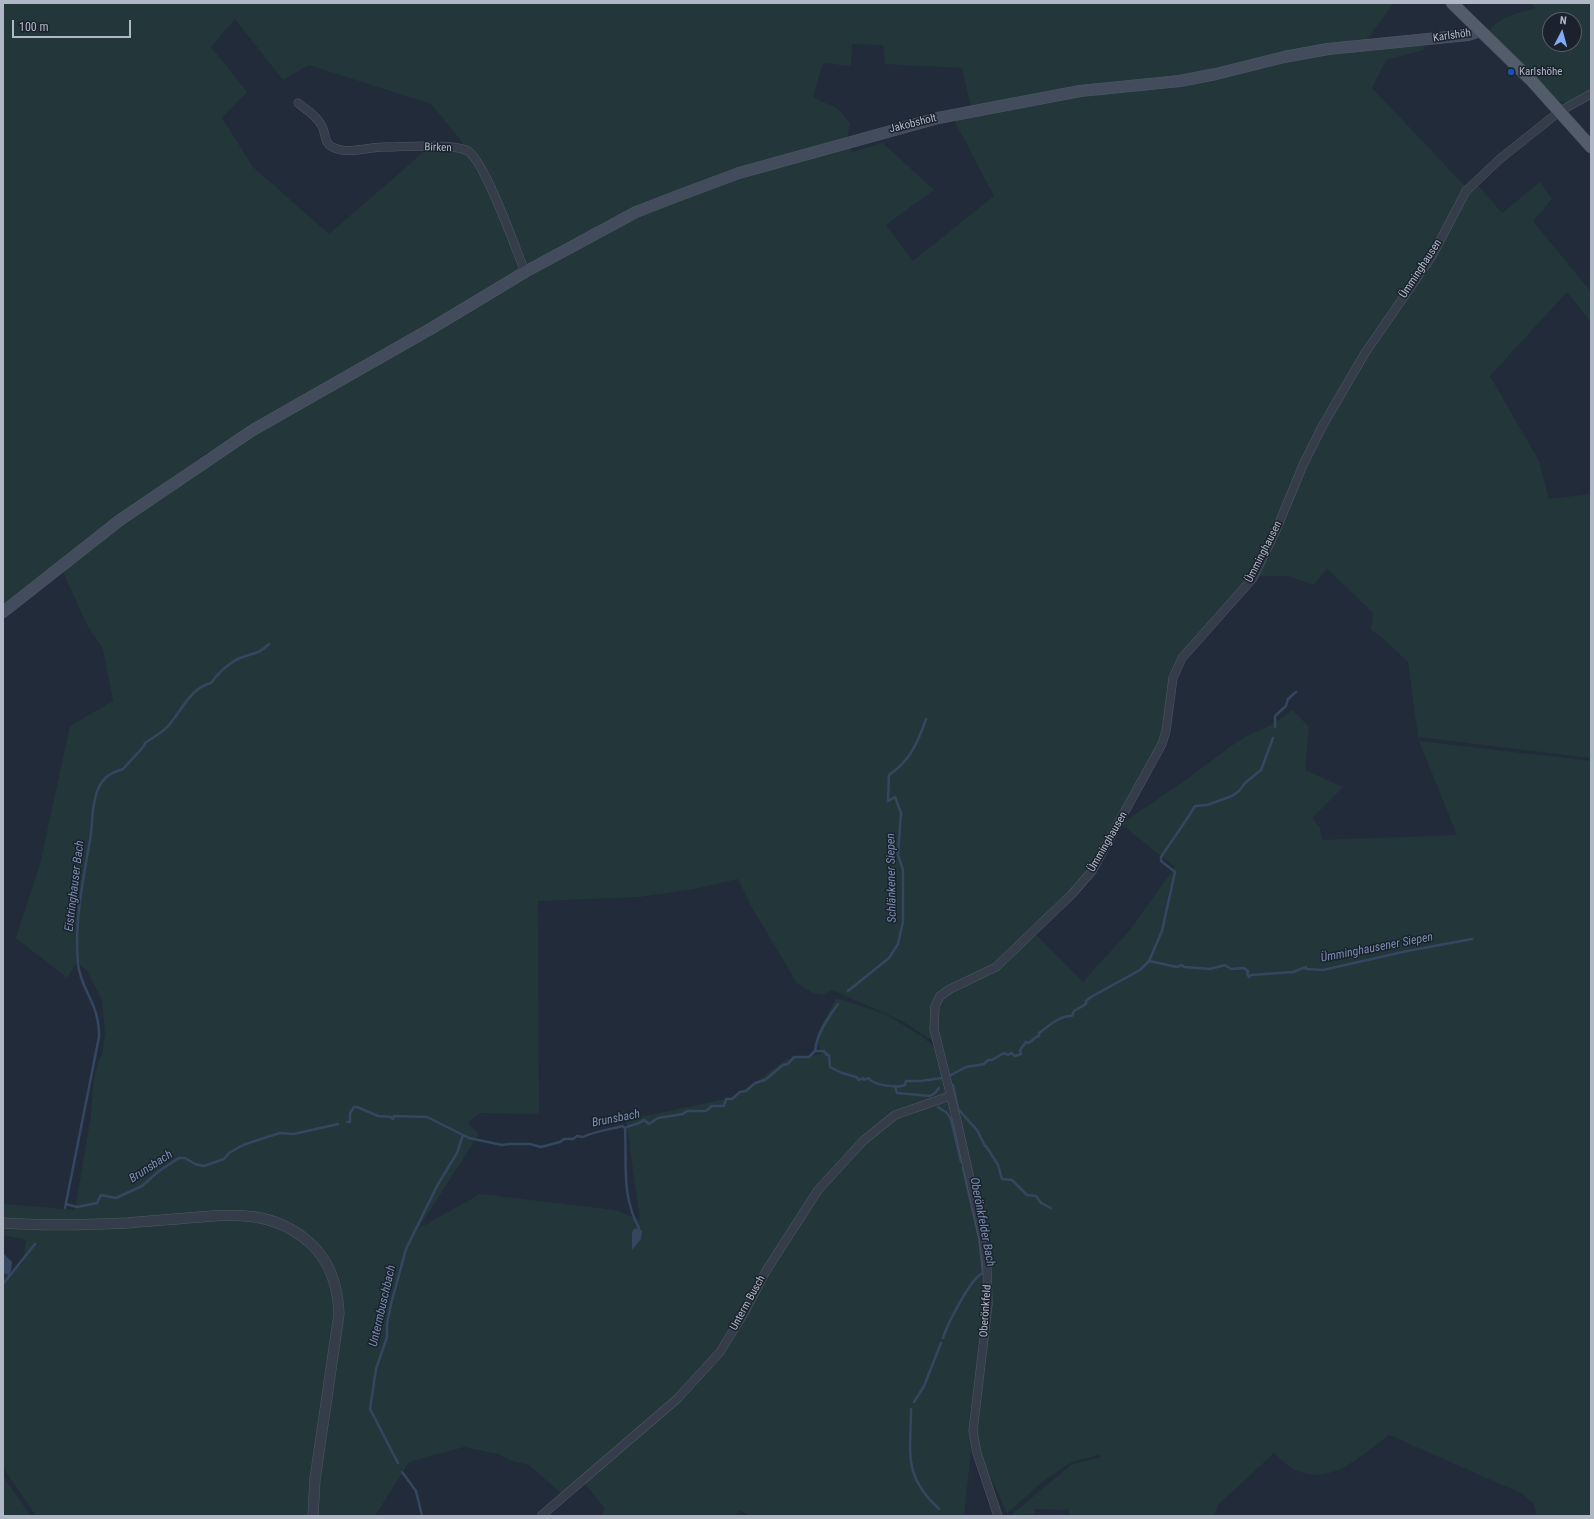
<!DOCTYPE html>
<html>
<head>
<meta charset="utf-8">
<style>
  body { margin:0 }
  #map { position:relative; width:1594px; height:1519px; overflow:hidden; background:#222b39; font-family:"Roboto Condensed",sans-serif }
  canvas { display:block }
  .frame { position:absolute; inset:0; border:4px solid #b0b8c6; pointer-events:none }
  .north { position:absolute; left:1542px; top:12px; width:40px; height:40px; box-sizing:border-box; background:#1b222e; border:1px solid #575e6b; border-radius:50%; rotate:6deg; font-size:11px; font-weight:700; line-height:16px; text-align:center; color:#b0b8c6 }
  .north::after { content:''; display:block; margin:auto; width:14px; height:18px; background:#84acf6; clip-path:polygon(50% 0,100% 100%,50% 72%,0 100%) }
  .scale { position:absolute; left:12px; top:20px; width:119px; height:18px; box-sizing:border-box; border:2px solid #b0b8c6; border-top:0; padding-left:5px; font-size:12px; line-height:14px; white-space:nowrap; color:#b0b8c6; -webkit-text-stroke:3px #1b222e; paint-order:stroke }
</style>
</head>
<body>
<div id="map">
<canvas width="1594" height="1519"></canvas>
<div class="frame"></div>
<div class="north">N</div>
<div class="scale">100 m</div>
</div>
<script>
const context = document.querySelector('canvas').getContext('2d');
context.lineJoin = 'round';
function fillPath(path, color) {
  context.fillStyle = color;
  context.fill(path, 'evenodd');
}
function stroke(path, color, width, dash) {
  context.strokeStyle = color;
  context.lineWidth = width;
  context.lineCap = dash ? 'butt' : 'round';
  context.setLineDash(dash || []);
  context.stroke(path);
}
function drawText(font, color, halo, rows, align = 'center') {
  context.font = font + ' "Roboto Condensed",sans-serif';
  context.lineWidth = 3;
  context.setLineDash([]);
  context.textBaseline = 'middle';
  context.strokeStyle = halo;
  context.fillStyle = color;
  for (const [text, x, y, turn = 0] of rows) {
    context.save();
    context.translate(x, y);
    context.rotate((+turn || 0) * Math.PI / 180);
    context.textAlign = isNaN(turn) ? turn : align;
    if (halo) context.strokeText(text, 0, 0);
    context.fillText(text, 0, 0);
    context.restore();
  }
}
const green = new Path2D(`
  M 3,3 L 1394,3 L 1364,43 L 1284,55 L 1216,73 L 1180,79 L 1064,90 L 971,107 L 962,68 L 885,64 L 883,45 L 852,44 L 851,66 L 823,63 L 813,97 L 838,109 L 850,123 L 847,139 L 852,152 L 883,143 L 934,190 L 886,225 L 913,261 L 994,196 L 955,122 L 955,118 L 965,113 L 1080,91 L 1180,81 L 1216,74 L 1284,57 L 1328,49 L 1423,40 L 1424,50 L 1386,60 L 1372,88 L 1464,185 L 1476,183 L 1502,213 L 1540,182 L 1552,199 L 1533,221 L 1591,292 L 1591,322 L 1567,292 L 1490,376 L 1539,461 L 1549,499 L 1591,494 L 1591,758 L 1418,737 L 1408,662 L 1379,635 L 1371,630 L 1373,613 L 1327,568 L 1314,585 L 1288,576 L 1256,576 L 1269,546 C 1262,559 1257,574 1247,586 C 1224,614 1192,636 1176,669 C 1167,689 1169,721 1162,744 L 1092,871 L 1072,894 L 996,967 L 955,987 L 997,969 L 1034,933 L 1083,982 L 1129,931 L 1175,867 L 1121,824 L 1187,779 L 1231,746 L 1249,735 L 1271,725 L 1293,710 L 1309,727 L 1305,770 L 1343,787 L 1312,818 L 1320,828 L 1322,840 L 1457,835 L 1419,741 L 1591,761 L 1591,1516 L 1537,1516 L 1534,1504 L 1521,1493 L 1389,1435 C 1363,1454 1331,1487 1296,1470 C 1288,1467 1281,1459 1274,1453 L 1218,1505 L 1214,1516 L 1069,1516 L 1069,1510 L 1036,1509 L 1034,1514 L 1010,1516 L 1071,1465 L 1102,1457 L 1098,1455 L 1071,1462 L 1046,1479 L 1007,1513 L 976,1445 L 975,1431 L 991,1284 L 985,1237 L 959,1120 L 935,1029 L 937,1001 L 941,996 L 954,988 C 927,998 930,1021 938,1044 L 902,1021 L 832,990 L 822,995 L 811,992 L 797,983 L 751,906 L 738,879 L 694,889 L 639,897 L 538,901 L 539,1114 L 480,1113 L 468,1123 L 479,1134 L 418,1229 L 480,1194 L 615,1210 L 640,1220 L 626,1120 L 735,1097 L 787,1059 L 821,1054 L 817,1034 L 836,998 L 885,1014 L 920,1035 L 937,1049 L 947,1094 C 932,1099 906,1105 893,1113 C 840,1147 795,1216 764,1271 C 749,1297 737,1328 717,1351 C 672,1406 615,1448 562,1494 L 529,1465 L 512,1461 L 498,1454 L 464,1447 L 409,1462 L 375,1516 L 315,1516 C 317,1484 322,1453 325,1422 C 330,1386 333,1349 345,1314 L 339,1314 L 320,1448 L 318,1449 L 310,1516 L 36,1516 L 3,1467 L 3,1273 L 9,1274 L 23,1263 L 26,1240 L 3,1235 L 3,1204 L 75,1210 L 91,1115 L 93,1084 L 98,1062 L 102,1055 L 105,1033 L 102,1000 L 87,971 L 77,962 L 67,978 L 16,938 L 40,864 L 70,726 L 113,701 L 103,649 L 88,627 L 62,570 L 131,519 L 290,413 L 594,240 L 642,214 L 637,206 L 609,220 L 205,454 L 104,526 L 3,605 ZM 235,19 L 283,80 L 309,65 L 431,104 L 468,149 L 427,149 L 329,234 L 253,167 L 222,118 L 247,92 L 211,47 ZM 244,1212 C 266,1215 285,1221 303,1233 L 302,1236 L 273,1221 L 242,1215 Z
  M 1531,3 L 1591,3 L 1591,90 L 1567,102 L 1558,101 L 1489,31 C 1499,16 1520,13 1536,8 ZM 1550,20 L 1574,20 L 1574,44 L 1550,44 Z
  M 950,1096 L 987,1264 L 981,1358 L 964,1516 L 750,1516 L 740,1510 L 734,1516 L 600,1516 L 605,1509 L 582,1480 L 677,1399 L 720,1352 L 818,1190 L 895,1115 Z
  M 3,1476 L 28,1512 L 31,1516 L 3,1516 Z`);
const water = new Path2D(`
  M 639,1228 L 642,1231 L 641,1239 L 632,1250 L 632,1232 L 634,1229 Z
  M 3,1253 L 12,1262 L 11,1270 L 9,1275 L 3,1273 Z`);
const stream = new Path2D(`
  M 1275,727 L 1275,716 L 1286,706 L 1288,699 L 1296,692
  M 1149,961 L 1177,967 L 1182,965 L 1184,967 L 1210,969 L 1225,965 L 1231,969 L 1244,968 L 1248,971 L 1247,974 L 1249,977 L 1251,975 L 1293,972 L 1306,967 L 1306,969 L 1323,970 L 1407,951 L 1472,939
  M 848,991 L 889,958 L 898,944 L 903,922 L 903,870 L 898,855 L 901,813 L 895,797 L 888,801 L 889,775 C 910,761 918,742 926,719
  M 815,1051 C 817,1033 828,1018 838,1004
  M 951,1075 L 966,1067 L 984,1064 L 988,1060 L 992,1060 L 1004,1053 L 1008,1055 L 1011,1053 L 1015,1056 L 1021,1054 L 1020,1050 L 1026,1042 L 1029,1043 L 1036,1037 L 1039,1036 L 1039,1033 C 1049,1026 1060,1015 1072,1016 L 1074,1011 L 1086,1004 L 1086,1001 L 1091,997 L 1140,970 L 1149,961 L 1162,931 L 1175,872 L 1161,861 L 1161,857 C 1172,840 1185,823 1195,806 L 1207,805 L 1232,796 L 1239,791 L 1245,783 L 1261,770 L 1273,738
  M 953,1085 L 958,1109 L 977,1130 L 985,1146 L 986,1146 L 998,1165 L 1002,1179 L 1012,1180 L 1027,1195 L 1036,1196 L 1041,1203 L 1051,1208
  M 895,1086 L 897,1093 L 930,1096 L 935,1093 L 939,1088
  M 938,1107 L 947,1113 L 951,1119 L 961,1162
  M 347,1122 L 350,1122 L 350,1113 L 354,1107 L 357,1107 L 378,1116 L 391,1117 L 393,1119 L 394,1116 L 427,1117 L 469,1138 L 502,1145 L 509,1144 L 530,1144 L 541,1147 L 560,1142 L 564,1139 L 573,1139 L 577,1136 L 583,1137 C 595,1131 609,1130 622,1126 L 625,1128 C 632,1124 638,1125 644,1120 L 649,1124 L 658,1118 L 683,1114 L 687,1111 L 706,1111 L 712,1106 L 724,1106 L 726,1099 L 732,1099 L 740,1092 L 746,1091 L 755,1083 L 765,1080 L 783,1065 L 788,1064 L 794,1057 L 809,1057 L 815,1051 L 824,1051 L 827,1055 L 829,1055 L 830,1067 L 842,1073 L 856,1077 L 859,1080 L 863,1078 L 864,1080 L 868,1078 C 875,1086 897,1088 905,1085 L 906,1081 L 921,1081 L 942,1078
  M 625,1128 C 627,1164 621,1195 639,1228 L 638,1230
  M 66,1204 L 77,1207 L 97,1203 L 101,1195 L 116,1198 L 142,1186 L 159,1171 L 179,1158 L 185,1158 L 195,1164 L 204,1166 L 224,1159 L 229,1153 L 243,1145 L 264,1138 L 280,1133 L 294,1134 L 338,1124
  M 65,1208 L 99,1037 C 100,1004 81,991 78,964 C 74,924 83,880 90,840 C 93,823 91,805 98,789 C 104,776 111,773 123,769 L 144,746 L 145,743 C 152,738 162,733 168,726 C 181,712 190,688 211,683 C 217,674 230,662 240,658 C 253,653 259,654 269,644
  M 3,1284 L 35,1244
  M 943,1338 C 947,1325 971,1277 983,1273 L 979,1238 L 963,1168
  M 914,1402 L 924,1386 L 941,1343
  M 911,1409 C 911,1453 902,1475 939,1509
  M 398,1463 L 370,1409 L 376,1369 L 387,1337 L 387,1324 L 391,1304 L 406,1249 L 437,1186 L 457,1153 L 463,1135
  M 402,1472 L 416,1491 L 422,1516`);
const minor = new Path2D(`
  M 298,103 C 307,110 317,116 322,126 C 326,134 324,143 332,147 C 348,155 367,147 384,147 C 406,147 446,143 466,150 C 484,157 516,250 525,272
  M 541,1516 L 677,1399 L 720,1352 L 744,1313 L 766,1271 L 818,1190 L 863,1141 L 895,1115 L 950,1096
  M 998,1516 L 977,1453 L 973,1431 L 988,1304 L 987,1264 L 983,1237 L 957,1121 L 934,1029 L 935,1006 L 940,996 L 950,989 L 996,967 L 1072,894 L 1092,871 L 1162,744 L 1166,731 L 1173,678 L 1182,658 L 1253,578 L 1277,528 L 1303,465 L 1323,425 L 1365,353 L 1432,256 L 1466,191 L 1501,158 L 1560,111 L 1591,94`);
const tertiary = new Path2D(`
  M 3,1223 C 44,1226 86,1225 127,1223 C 147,1221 167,1220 187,1218 C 234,1214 273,1210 310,1243 C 330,1261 338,1288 339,1314 L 315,1479 L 313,1516`);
const secondary = new Path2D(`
  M 3,612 L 120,520 L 253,430 L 432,328 L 525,272 L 636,212 L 680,195 L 739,173 L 938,118 L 1080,91 L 1180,81 L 1216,74 L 1284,57 L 1328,49 L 1468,35 L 1480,31`);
const primary = new Path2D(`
  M 1452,3 L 1531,80 L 1591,147`);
const markers = [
  [1511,72,4,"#1a4fb4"]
];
const streetNames = [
  ["Karlshöh",1452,36,-8],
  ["Jakobsholt",913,124,-14],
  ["Birken",438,148,2],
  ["Ümminghausen",1421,269,-57],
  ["Ümminghausen",1264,552,-63],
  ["Ümminghausen",1108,842,-60],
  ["Unterm Busch",748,1303,-61],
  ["Oberönkfeld",986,1311,-86]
];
const poiNames = [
  ["Karlshöhe",1519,72]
];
const waterNames = [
  ["Schlänkener Siepen",892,878,-91],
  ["Eistringhauser Bach",75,886,-83],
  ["Ümminghausener Siepen",1377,948,-11],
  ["Brunsbach",616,1119,-11],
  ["Brunsbach",151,1167,-33],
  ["Oberönkfelder Bach",982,1222,79],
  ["Untermbuschbach",383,1306,-77]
];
fillPath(green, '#23373a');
fillPath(water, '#354660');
stroke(stream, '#354660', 2.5);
stroke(minor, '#505864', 9);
stroke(tertiary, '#505864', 11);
stroke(secondary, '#505864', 12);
stroke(primary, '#3e4653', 13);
stroke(minor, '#353d4a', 8);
stroke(tertiary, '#353d4a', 10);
stroke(secondary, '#434c5c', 11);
stroke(primary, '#535c6a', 12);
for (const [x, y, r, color] of markers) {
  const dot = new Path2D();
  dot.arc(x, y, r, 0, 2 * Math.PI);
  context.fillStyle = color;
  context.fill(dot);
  stroke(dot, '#1b222e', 1.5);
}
drawText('11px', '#b0b8c6', '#1b222e', streetNames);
drawText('11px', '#b0b8c6', '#1b222e', poiNames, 'left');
drawText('italic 12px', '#788dae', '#1b222e', waterNames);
</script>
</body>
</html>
